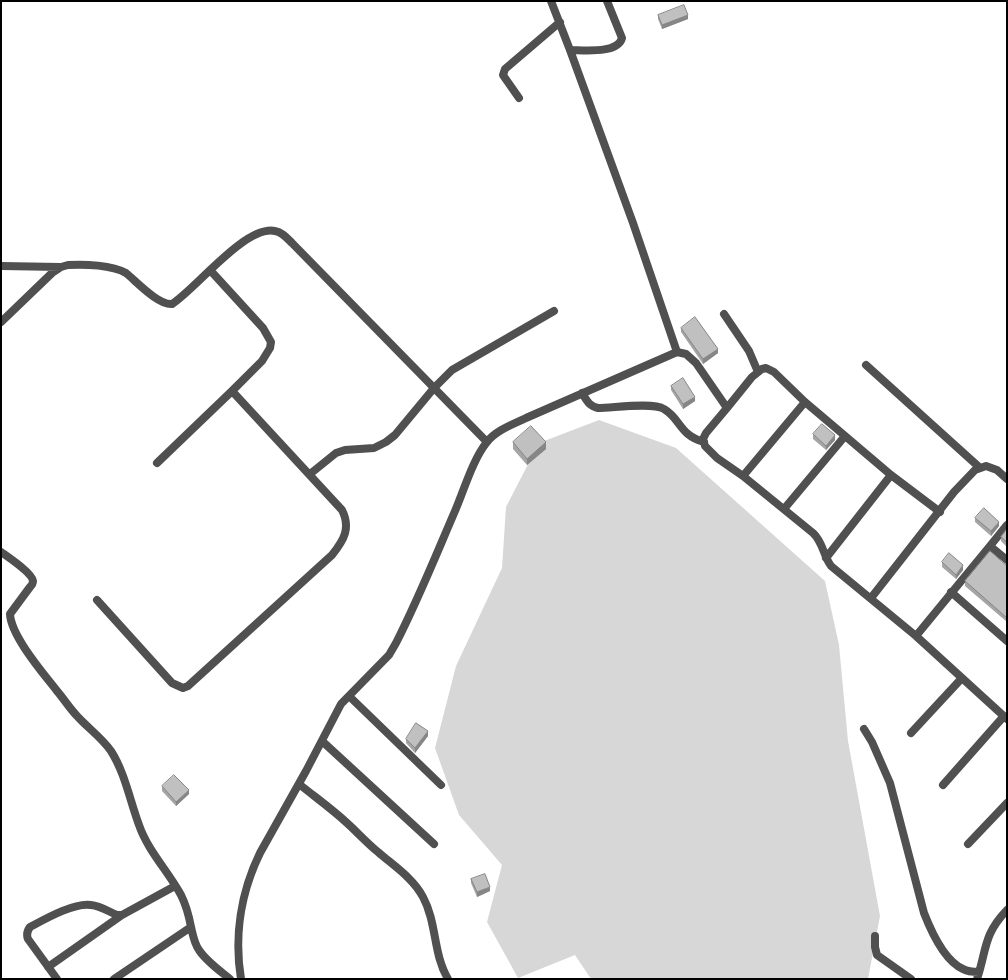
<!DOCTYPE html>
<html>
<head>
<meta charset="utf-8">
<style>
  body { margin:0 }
  #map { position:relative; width:1008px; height:980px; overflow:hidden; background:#fff; font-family:"Space Grotesk",sans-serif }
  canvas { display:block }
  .frame { position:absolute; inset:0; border:2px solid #000; pointer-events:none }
</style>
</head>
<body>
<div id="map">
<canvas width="1008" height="980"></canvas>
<div class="frame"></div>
</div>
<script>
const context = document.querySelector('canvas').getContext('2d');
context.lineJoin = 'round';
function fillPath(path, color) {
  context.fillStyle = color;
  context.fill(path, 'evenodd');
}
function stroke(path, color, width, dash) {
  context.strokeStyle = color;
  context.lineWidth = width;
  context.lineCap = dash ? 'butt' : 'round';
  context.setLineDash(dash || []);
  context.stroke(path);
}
const green = new Path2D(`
  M 599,420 L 676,448 L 825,581 L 839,645 L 848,741 L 880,916 L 868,979 L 591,979 L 575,955 L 518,978 L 487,922 L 502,865 L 459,815 L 435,748 L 456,666 L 502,568 L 506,507 L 539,443 Z`);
const minor = new Path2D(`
  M 551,1 L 570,50 L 633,223 L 677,352
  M 570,50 C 584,50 618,54 622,38 L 607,1
  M 519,98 L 505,78 L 503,75 L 505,69 L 560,22
  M 1,266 L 61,267
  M 724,314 L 749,351 L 758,372
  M 1,322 L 52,273 L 61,267 L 68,265 C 85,264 112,265 126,273 C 137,282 158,305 172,304 C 196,289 245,225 275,231 C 282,232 287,238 292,243 L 487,442
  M 866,365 L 979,467
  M 582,393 C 587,401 589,406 598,408 C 613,408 653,402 664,409 C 681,419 679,435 704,442
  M 727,408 L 752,377 L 762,369 L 766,368 L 774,372 L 805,402 L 831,424 L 891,475 L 940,512
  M 157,463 L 232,391 L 262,361 L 270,348 L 271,342 L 263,328 L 210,270
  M 310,474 L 336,453 L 345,450 L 374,448 L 386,442 L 395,435 L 434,388 L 452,370 L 554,311
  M 743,476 L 805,402
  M 784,509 L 845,436
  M 1007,525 L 990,546 L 1007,560
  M 1,552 C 8,557 32,573 33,581 C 33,584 32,585 30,587 L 10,614 C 11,636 43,673 57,691 C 64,699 70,709 78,717 C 88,728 102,738 111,751 C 125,773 130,801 139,825 C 148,851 168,871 181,895 C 186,905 189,916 191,927 C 193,935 194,943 199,950 C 206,961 219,970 230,979
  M 826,558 L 891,475
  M 951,592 L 1007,641
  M 871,598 L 954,492 L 975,470 L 986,466 L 997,470 L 1007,479
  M 97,600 L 172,683 L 183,688 L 188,686 L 332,555 C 344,540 351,528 342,510 L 232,391
  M 916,636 L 990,546
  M 349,696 L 441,785
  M 864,729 L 872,742 L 890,783 L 924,913 C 931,931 945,961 963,969 C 968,972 973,972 979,972
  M 911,733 L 962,678
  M 322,741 L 434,844
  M 299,784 C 315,797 332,809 347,823 C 357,832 367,843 378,852 C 394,866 413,878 423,897 C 437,923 433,954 448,979
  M 943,785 L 1004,716
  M 968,844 L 1007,803
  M 875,936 L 875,947 L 877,955 L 911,979
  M 48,967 L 122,915
  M 57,979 L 28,939 C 26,934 27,931 30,927 C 45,919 75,902 91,905 C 101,906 109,912 117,915 L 122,915 L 175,886
  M 114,979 L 191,927
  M 241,979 C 234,936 241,892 260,853 L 306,771 L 341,704 L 389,655 L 396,643 C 418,600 436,555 455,511 C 464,490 473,459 487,442 C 496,430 514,424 526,418 L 677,352 L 686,354 L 696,363 L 727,408 L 706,433 L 703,439 L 705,446 L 717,458 L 743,476 L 813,533 C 823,542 823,555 831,566 L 916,636 L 1007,719
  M 977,979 C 987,949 983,935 1007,910`);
const wall = new Path2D(`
  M 658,15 L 688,19 L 662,29 L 658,19 Z
  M 681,328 L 718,353 L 703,364 L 681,332 Z
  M 671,386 L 695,401 L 683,409 L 671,390 Z
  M 813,434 L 835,440 L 826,450 L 813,439 Z
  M 513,442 L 546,449 L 527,465 L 513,449 Z
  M 975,518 L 999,526 L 991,536 L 975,522 Z
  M 1007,529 L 1007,547 L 1001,541 L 1001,537 Z
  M 942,562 L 963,570 L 956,579 L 942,567 Z
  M 1007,566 L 1007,622 L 965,586 L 965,581 Z
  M 428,736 L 415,753 L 406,743 L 406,739 Z
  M 162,786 L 189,794 L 176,806 L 162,791 Z
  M 471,879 L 490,891 L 477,897 L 471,883 Z`);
const shadedWall = new Path2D(`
  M 688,15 L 688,19 L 662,29 L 662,25 Z
  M 718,349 L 718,353 L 703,364 L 703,359 Z
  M 695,397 L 695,401 L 683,409 L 683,404 Z
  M 835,435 L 835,440 L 826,450 L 826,446 Z
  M 546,442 L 546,449 L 527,465 L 527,459 Z
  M 999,522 L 999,526 L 991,536 L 991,531 Z
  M 963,565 L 963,570 L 956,579 L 956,575 Z
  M 428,731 L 428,736 L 415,753 L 415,748 Z
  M 189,790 L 189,794 L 176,806 L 176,802 Z
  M 490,887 L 490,891 L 477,897 L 477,892 Z`);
const building = new Path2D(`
  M 684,5 L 688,15 L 662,25 L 658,15 Z
  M 695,317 L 718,349 L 703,359 L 681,328 Z
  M 683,378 L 695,397 L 683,404 L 671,386 Z
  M 822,424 L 835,435 L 826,446 L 813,434 Z
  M 531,426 L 546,442 L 527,459 L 513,442 Z
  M 984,508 L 999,522 L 991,531 L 975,518 Z
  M 1007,529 L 1007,542 L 1001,537 Z
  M 990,551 L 1007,566 L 1007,618 L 965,581 Z
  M 949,553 L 963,565 L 956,575 L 942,562 Z
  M 416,723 L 428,731 L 415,748 L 406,739 Z
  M 174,775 L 189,790 L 176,802 L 162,786 Z
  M 485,874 L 490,887 L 477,892 L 471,879 Z`);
fillPath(green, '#d7d7d7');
stroke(minor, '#505050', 8);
fillPath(wall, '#a5a5a5');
fillPath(shadedWall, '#868686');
fillPath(building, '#c0c0c0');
stroke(building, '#868686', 1);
</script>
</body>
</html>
